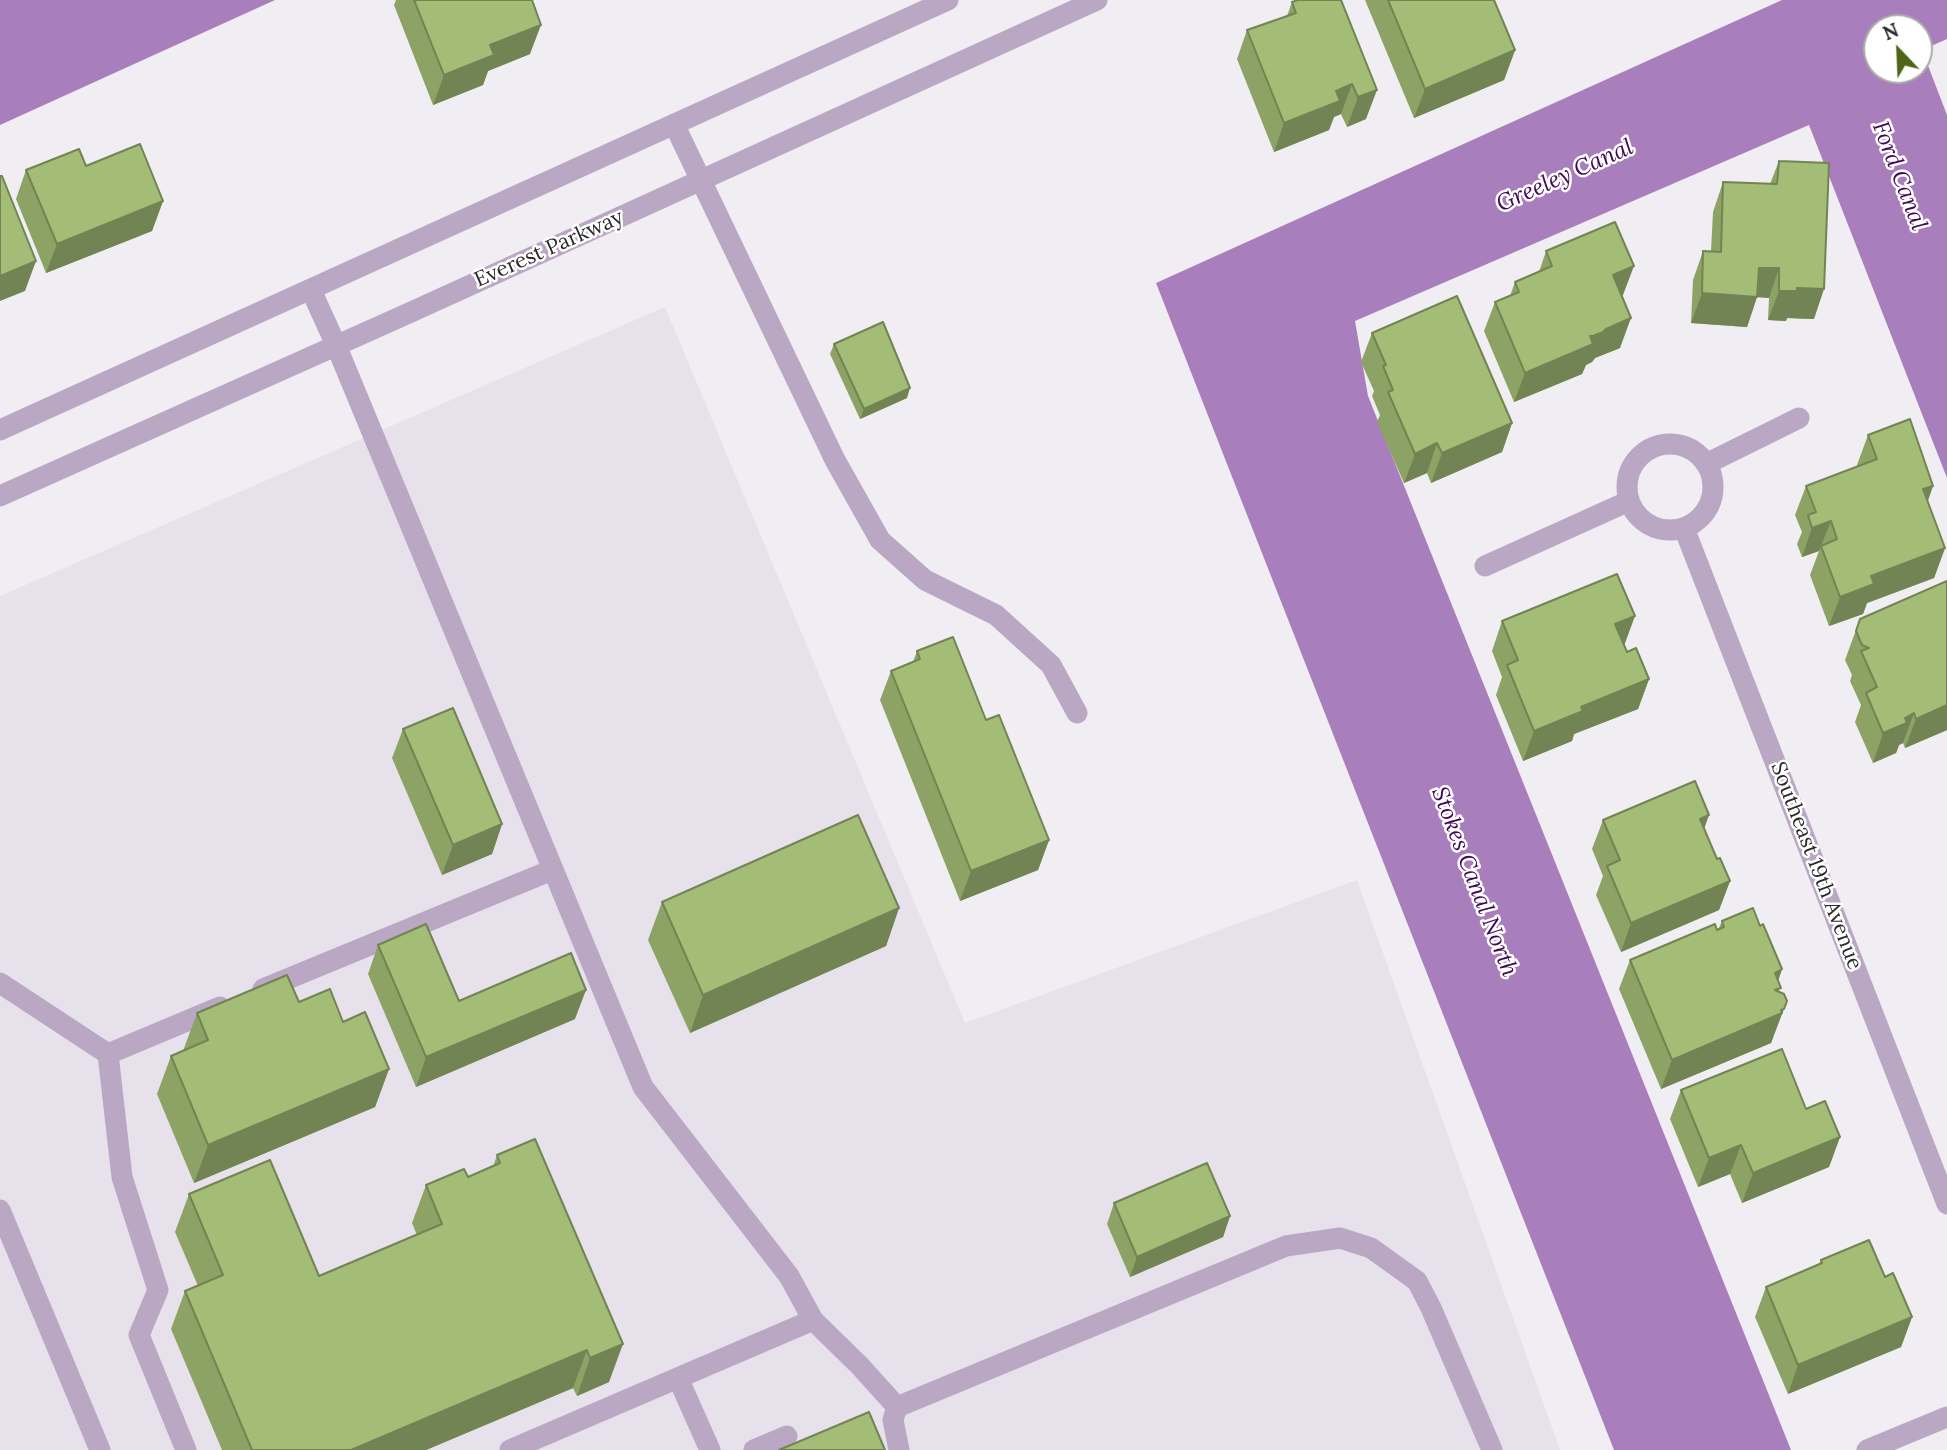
<!DOCTYPE html>
<style>
body{margin:0}
#map{position:relative;width:1947px;height:1450px;overflow:hidden;background:#f0eef2;font-family:Lora,serif}
canvas{display:block}
.north{position:absolute;left:1863px;top:14px;width:70px;height:70px;box-sizing:border-box;background:#fff;border:2px solid #aaa;border-radius:50%;rotate:337deg;font-size:19px;font-weight:700;line-height:28px;text-align:center;color:#2a2a2b}
.north::after{content:'';display:block;margin:auto;width:24px;height:32px;background:#4e6615;clip-path:polygon(50% 0,100% 100%,50% 72%,0 100%)}
</style>
<div id="map">
<canvas width="1947" height="1450"></canvas>
<div class="north">N</div>
</div>
<script>
const g = document.querySelector('canvas').getContext('2d');
g.lineJoin = 'round';
function paint(path, color) { g.fillStyle = color; g.fill(path, 'evenodd'); }
const toPath = rows => new Path2D(rows.map(r => 'M' + r).join(''));
function trace(path, color, width, dash) { g.strokeStyle = color; g.lineWidth = width; g.lineCap = dash ? 'butt' : 'round'; g.setLineDash(dash || []); g.stroke(path); }
function write(font, color, halo, rows, align = 'center') {
  g.font = font + ' Lora,serif'; g.lineWidth = 5; g.setLineDash([]); g.textBaseline = 'middle'; g.strokeStyle = halo; g.fillStyle = color; for (const [text, x, y, turn = 0] of rows) {
    g.save(); g.translate(x, y); g.rotate((+turn || 0) * Math.PI / 180); g.textAlign = isNaN(turn) ? turn : align; if (halo) g.strokeText(text, 0, 0); g.fillText(text, 0, 0); g.restore();
  }
}
const built = toPath([
 [665,307,965,1023,1357,880,1560,1450,0,1450,0,596]
]);
const water = toPath([
 [0,0,275,0,0,125],
 [1782,0,1947,0,1947,39,1922,50,1947,115,1947,478,1809,125,1355,321,1368,396,1791,1450,1614,1450,1156,283],
 [1877,28,1919,28,1919,70,1877,70]
]);
const minor = toPath([
 [674,124,835,460,880,540,925,580,996,615,1051,665,1077,713],
 [311,290,336,345,643,1087,789,1276,813,1320,510,1450],
 [0,430,948,0],
 '1627 487a43 43 0 1 1 86 0a43 43 0 1 1-86 0Z',
 [1706,464,1799,418],
 [0,496,409,313,1097,0],
 [1684,528,1947,1204],
 [1485,566,1629,501],
 [0,983,108,1054],
 [263,989,552,870],
 [0,1210,100,1450],
 [813,1320,860,1366,897,1407],
 [678,1378,710,1450],
 [186,1450,139,1335,158,1290,122,1177,108,1054,220,1007],
 [754,1450,787,1436],
 [899,1450,893,1420,897,1407,1286,1246,1340,1238,1371,1248,1417,1281,1431,1308,1492,1450],
 [1867,1450,1947,1417]
]);
const wall = toPath([
 [396,0,532,0,530,54,488,71,483,85,433,105,394,5],
 [1341,0,1366,119,1347,127,1341,114,1334,117,1329,130,1274,152,1237,59,1247,30,1287,16,1292,2],
 [1365,0,1494,0,1515,50,1504,80,1414,118],
 [1779,161,1814,319,1787,318,1786,321,1768,320,1769,298,1757,297,1747,327,1691,323,1693,280,1703,251,1711,251,1713,212,1723,182,1770,184],
 [26,170,163,201,152,231,46,273,16,199],
 [1546,251,1623,295,1622,296,1620,348,1595,358,1592,362,1586,365,1582,374,1514,402,1484,331,1495,302,1510,296,1515,282,1539,272],
 [1372,333,1512,423,1502,452,1431,483,1427,473,1404,483,1377,422,1380,415,1372,396,1374,391,1361,362],
 [834,344,907,398,860,419,830,354],
 [1868,435,1933,486,1928,501,1945,548,1934,578,1867,603,1863,614,1829,626,1810,575,1819,551,1802,557,1797,544,1802,532,1795,515,1806,486,1858,466,1857,465],
 [1860,619,1947,730,1905,748,1903,743,1899,745,1896,753,1873,763,1855,722,1861,705,1850,681,1852,675,1845,660],
 [1502,621,1624,646,1627,652,1649,679,1638,709,1574,734,1572,741,1523,761,1496,695,1502,677,1492,651],
 [917,651,986,720,1049,840,1038,870,960,901,880,700,891,671,913,662],
 [403,729,502,824,492,854,442,875,392,758],
 [1603,820,1704,829,1717,859,1730,881,1719,910,1621,952,1596,895,1603,876,1592,849],
 [662,902,899,908,886,946,690,1033,648,940],
 [1722,921,1760,926,1782,969,1778,981,1779,992,1773,1038,1771,1043,1661,1089,1619,989,1630,960,1718,930],
 [378,945,459,1001,575,1019,416,1087,368,974],
 [299,1002,343,1022,389,1069,375,1107,194,1183,157,1094,171,1056,183,1051,197,1013],
 [1681,1090,1806,1109,1840,1137,1829,1167,1742,1203,1730,1174,1698,1187,1670,1119],
 [497,1155,609,1382,577,1396,573,1388,426,1450,222,1450,171,1329,185,1291,198,1286,175,1232,189,1194,319,1276,417,1235,412,1223,426,1185,468,1177,493,1167],
 [1114,1203,1230,1216,1223,1237,1130,1277,1107,1224],
 [1821,1260,1885,1277,1912,1317,1901,1347,1788,1394,1755,1317,1766,1287,1819,1264]
]);
const shadedWall = toPath([
 [541,25,530,54,488,71,483,85,433,105,444,75,490,45],
 [1515,50,1504,80,1414,118,1425,89],
 [1352,84,1341,114,1334,117,1329,130,1274,152,1284,123,1336,91],
 [1377,90,1366,119,1347,127,1358,97],
 [163,201,152,231,46,273,57,244],
 [36,261,25,291,0,301,0,276],
 [1634,266,1623,295,1602,304,1613,275],
 [1759,268,1779,268,1769,298,1757,297,1747,327,1691,323,1702,293],
 [1797,288,1824,289,1814,319,1787,318,1786,321,1768,320,1779,291],
 [1631,318,1620,348,1595,358,1592,362,1586,365,1582,374,1514,402,1525,373,1590,336],
 [910,388,907,398,860,419,864,409],
 [1512,423,1502,452,1431,483,1442,453],
 [1437,443,1427,473,1404,483,1415,454],
 [1933,486,1922,515,1923,489],
 [1831,521,1819,551,1802,557,1812,528],
 [1945,548,1934,578,1867,603,1863,614,1829,626,1840,597,1871,576],
 [1635,616,1624,646,1615,624],
 [1649,679,1638,709,1574,734,1572,741,1523,761,1534,731,1581,707],
 [1947,705,1947,730,1905,748,1916,719],
 [1914,713,1903,743,1899,745,1896,753,1873,763,1883,733,1905,718],
 [1709,815,1699,844,1700,819],
 [502,824,492,854,442,875,453,845],
 [1049,840,1038,870,960,901,971,871],
 [1730,881,1719,910,1621,952,1631,923],
 [899,908,886,946,690,1033,703,995],
 [1782,969,1772,999,1775,973],
 [586,990,575,1019,416,1087,426,1057],
 [1784,1009,1771,1043,1661,1089,1672,1060],
 [389,1069,375,1107,194,1183,208,1145],
 [1840,1137,1829,1167,1742,1203,1753,1173],
 [1741,1145,1730,1174,1698,1187,1709,1158],
 [1230,1216,1223,1237,1130,1277,1137,1257],
 [1912,1317,1901,1347,1788,1394,1798,1365],
 [623,1344,609,1382,577,1396,590,1358],
 [587,1350,573,1388,426,1450,351,1450]
]);
const building = toPath([
 [414,0,532,0,541,25,490,45,494,55,444,75,414,0],
 [1298,0,1341,0,1377,90,1358,97,1352,84,1336,91,1340,101,1284,123,1247,30,1296,13,1292,2,1298,0],
 [1388,0,1494,0,1515,50,1425,89,1388,0],
 [140,144,163,201,57,244,26,170,79,149,86,166,140,144],
 [1779,161,1829,163,1824,289,1797,288,1797,291,1779,291,1779,268,1759,268,1757,297,1702,293,1703,251,1721,252,1723,182,1777,184,1779,161],
 [0,176,2,176,36,261,0,276,0,176],
 [1615,222,1634,266,1613,275,1631,318,1606,329,1603,332,1593,336,1590,336,1593,344,1525,373,1495,302,1519,292,1515,282,1552,266,1546,251,1615,222],
 [1457,296,1512,423,1442,453,1437,443,1415,454,1388,392,1393,390,1383,366,1386,365,1372,333,1457,296],
 [883,322,910,388,864,409,834,344,883,322],
 [1910,419,1933,486,1923,489,1945,548,1871,576,1874,584,1840,597,1821,546,1837,539,1831,521,1812,528,1808,515,1816,512,1806,486,1877,459,1868,435,1910,419],
 [1617,574,1635,616,1615,624,1627,652,1636,648,1649,679,1581,707,1583,711,1534,731,1507,665,1518,660,1502,621,1617,574],
 [1947,581,1947,705,1916,719,1914,713,1905,718,1907,723,1883,733,1866,693,1877,687,1861,651,1869,648,1862,645,1856,631,1860,619,1947,581],
 [953,637,986,720,999,715,1049,840,971,871,891,671,920,659,917,651,953,637],
 [453,708,502,824,453,845,403,729,453,708],
 [1695,781,1709,815,1700,819,1717,859,1720,858,1730,881,1631,923,1607,866,1620,860,1603,820,1695,781],
 [858,815,899,908,703,995,662,902,858,815],
 [1753,908,1760,926,1763,924,1782,969,1775,973,1781,988,1775,990,1784,994,1787,1001,1784,1009,1781,1010,1782,1013,1672,1060,1630,960,1715,924,1717,930,1724,927,1722,921,1753,908],
 [426,924,459,1001,571,953,586,990,426,1057,378,945,426,924],
 [287,975,299,1002,330,989,343,1022,365,1012,389,1069,208,1145,171,1056,208,1040,197,1013,287,975],
 [1782,1049,1806,1109,1825,1101,1840,1137,1753,1173,1741,1145,1709,1158,1681,1090,1782,1049],
 [535,1139,623,1344,590,1358,587,1350,351,1450,252,1450,185,1291,223,1275,189,1194,270,1160,319,1276,442,1224,426,1185,464,1169,468,1177,500,1163,497,1155,535,1139],
 [1207,1163,1230,1216,1137,1257,1114,1203,1207,1163],
 [1869,1240,1885,1277,1893,1273,1912,1317,1798,1365,1766,1287,1822,1263,1821,1260,1869,1240],
 [869,1412,885,1450,779,1450,869,1412]
]);
const streetNames = [
 ["Everest Parkway",549,249,-24],
 ["Southeast 19th Avenue",1816,866,69]
];
const waterNames = [
 ["Greeley Canal",1565,176,-24],
 ["Ford Canal",1899,176,69],
 ["Stokes Canal North",1474,882,69]
];
paint(built, '#e7e1eb');
paint(water, '#a87fbc');
trace(minor, '#baa7c4', 21);
paint(wall, '#8ca365');
paint(shadedWall, '#728453');
paint(building, '#a3bd76');
trace(building, '#728453', 2);
write('21px', '#2a2a2b', '#fff', streetNames);
write('italic 23px', '#400856', '#fff', waterNames);
</script>
